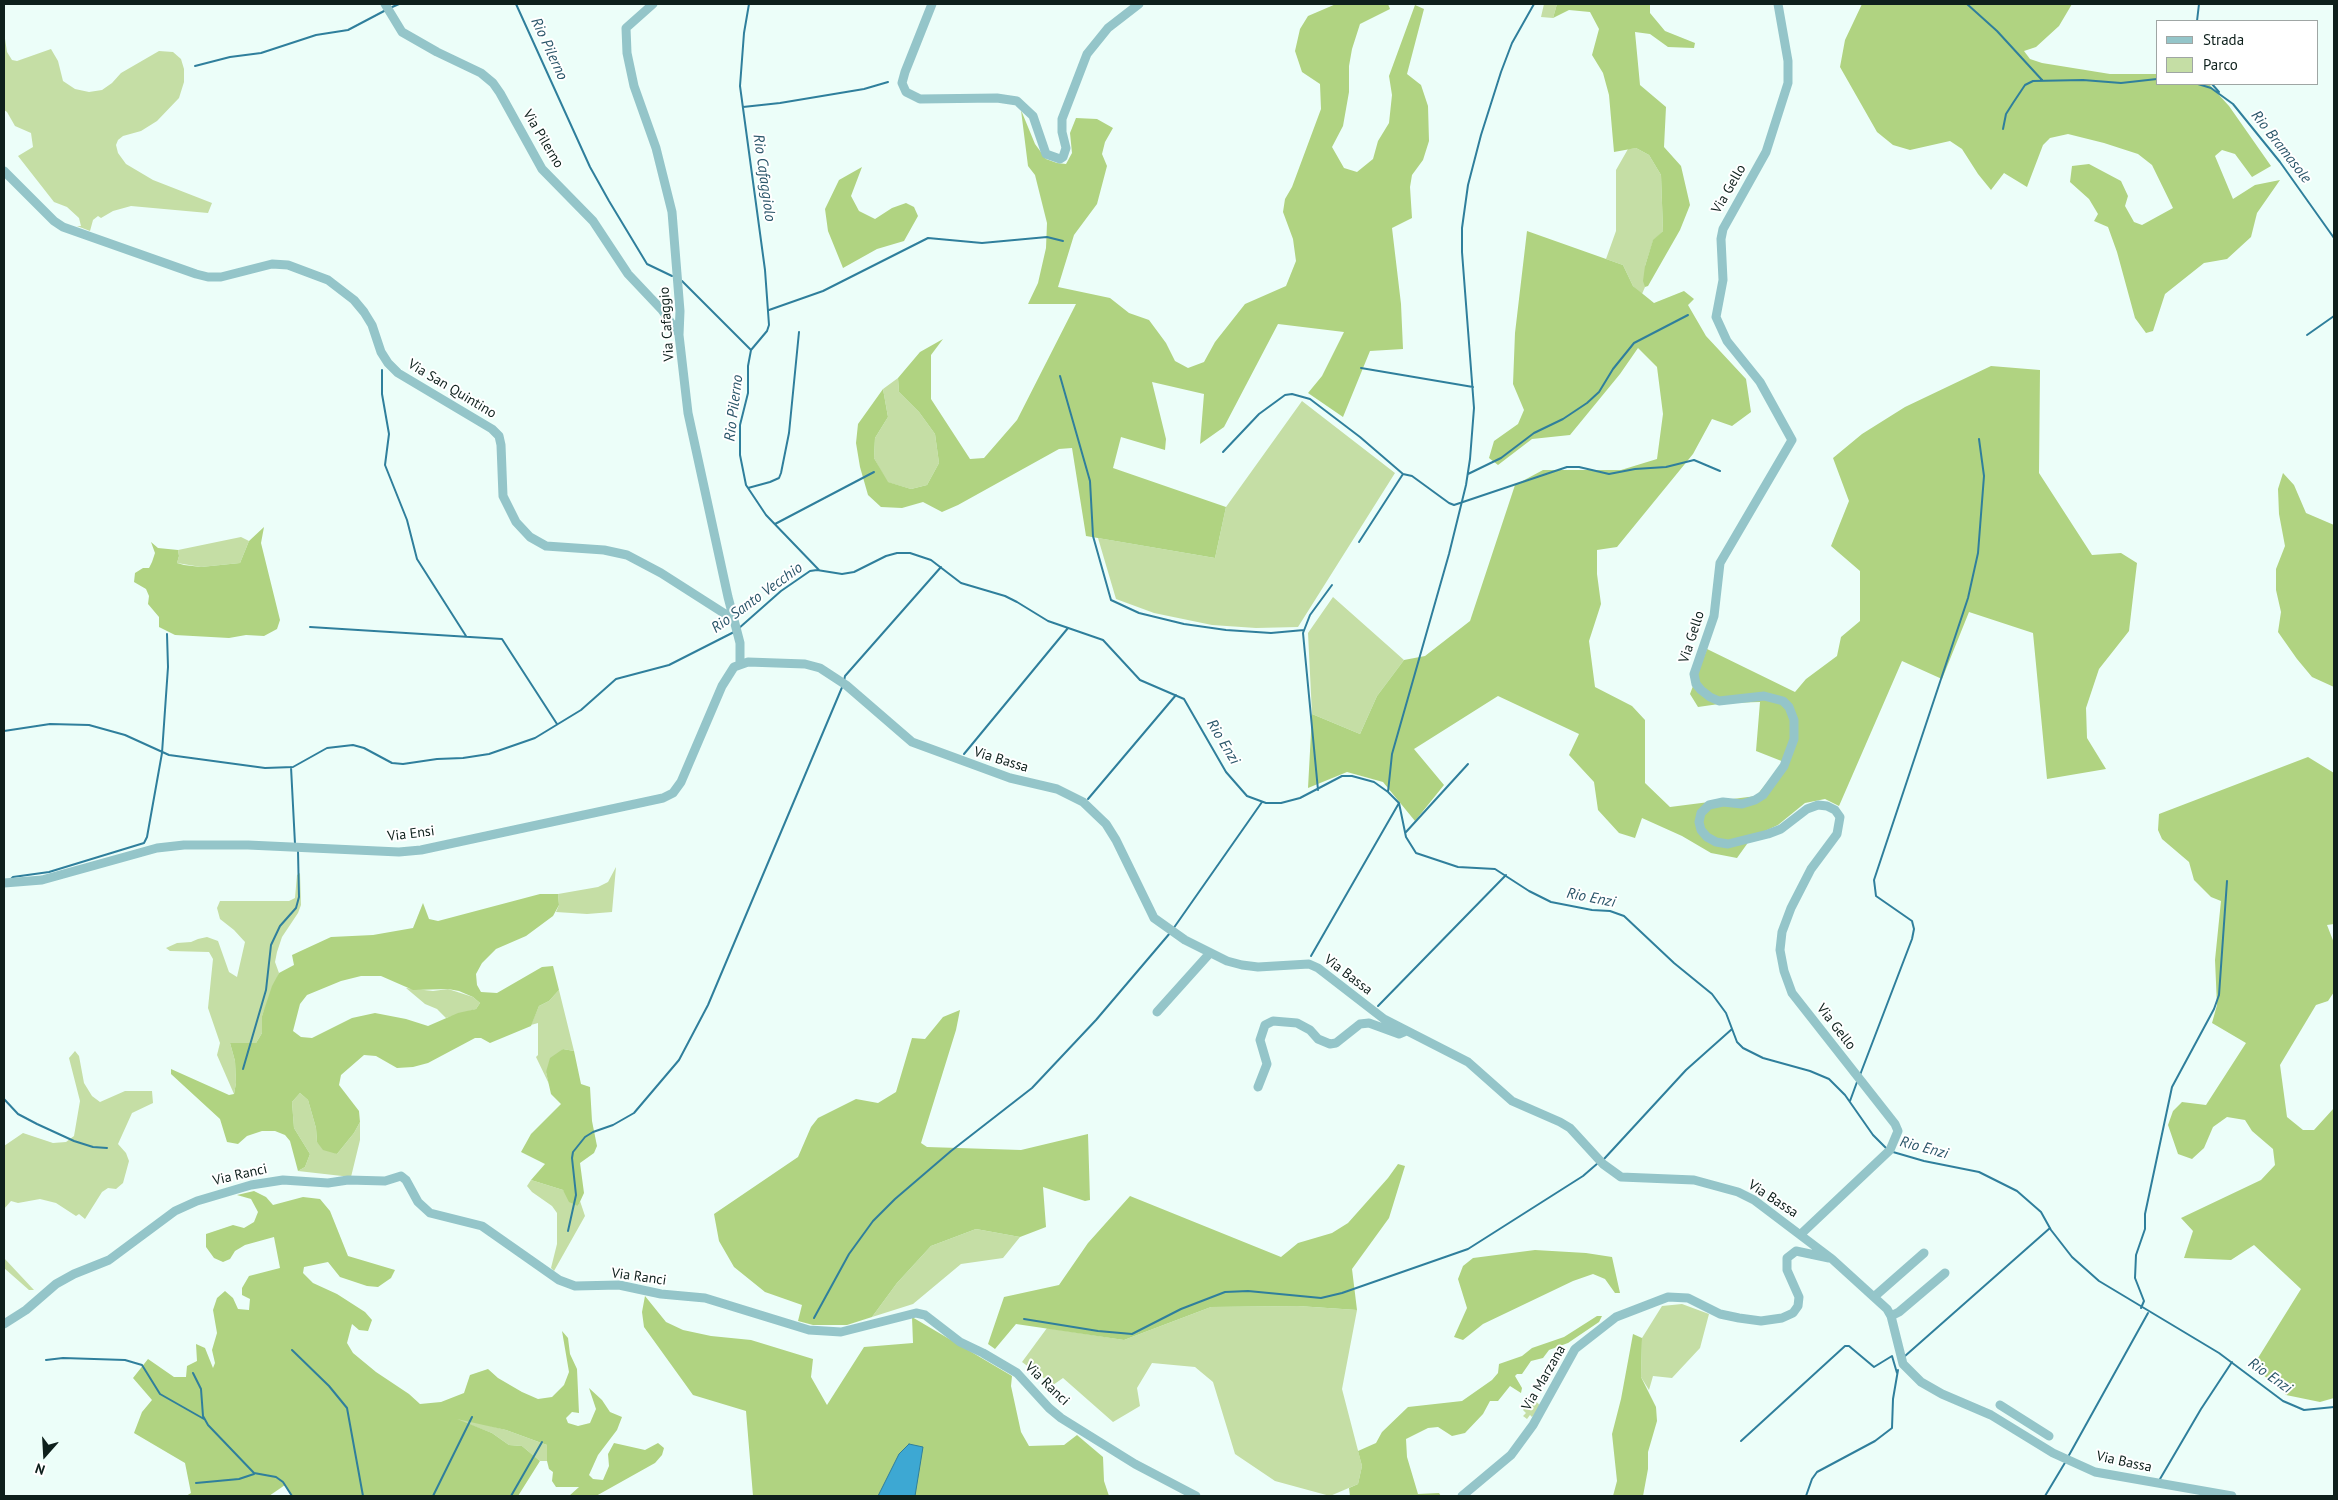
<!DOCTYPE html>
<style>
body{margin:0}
#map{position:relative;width:2338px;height:1500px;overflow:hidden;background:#ecfef9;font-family:"PT Sans",sans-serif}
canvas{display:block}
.frame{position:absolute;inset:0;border:5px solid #0e201c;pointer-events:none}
.legend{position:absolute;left:2156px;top:20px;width:162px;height:65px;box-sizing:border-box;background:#fff;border:1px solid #9fa6a4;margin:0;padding:6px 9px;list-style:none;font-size:15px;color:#0e201c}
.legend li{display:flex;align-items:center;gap:10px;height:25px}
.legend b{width:25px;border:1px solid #9fa6a4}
.north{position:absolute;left:20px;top:1430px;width:50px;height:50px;-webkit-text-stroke:4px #fff;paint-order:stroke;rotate:199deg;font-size:14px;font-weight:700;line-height:20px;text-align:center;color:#0e201c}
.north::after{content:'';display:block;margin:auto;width:18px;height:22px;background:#0e201c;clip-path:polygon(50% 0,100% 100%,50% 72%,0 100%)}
</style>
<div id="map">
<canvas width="2338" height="1500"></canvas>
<div class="frame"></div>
<ul class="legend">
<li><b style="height:6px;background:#94c5c9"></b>Strada</li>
<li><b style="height:14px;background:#c5dea5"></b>Parco</li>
</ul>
<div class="north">N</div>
</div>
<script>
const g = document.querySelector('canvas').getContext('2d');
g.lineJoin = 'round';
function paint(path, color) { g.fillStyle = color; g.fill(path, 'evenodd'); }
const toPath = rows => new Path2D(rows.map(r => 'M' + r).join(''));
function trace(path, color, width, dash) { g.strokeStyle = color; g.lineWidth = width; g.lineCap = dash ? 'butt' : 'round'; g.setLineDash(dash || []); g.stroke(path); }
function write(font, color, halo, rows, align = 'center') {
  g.font = font + ' "PT Sans",sans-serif'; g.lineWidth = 4; g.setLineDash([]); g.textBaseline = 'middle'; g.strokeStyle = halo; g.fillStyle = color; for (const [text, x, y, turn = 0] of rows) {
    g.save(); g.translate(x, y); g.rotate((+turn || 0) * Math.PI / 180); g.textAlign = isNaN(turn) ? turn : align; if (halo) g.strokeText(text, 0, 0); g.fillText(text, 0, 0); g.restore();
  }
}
const green = toPath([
 [1544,4,1557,4,1553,18,1541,17],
 [4,32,7,52,12,60,17,61,51,49,58,61,63,81,75,89,89,92,102,90,112,83,121,73,159,51,173,52,181,59,184,69,184,82,179,98,157,121,141,131,123,136,118,140,116,145,118,153,126,164,153,180,212,203,208,213,131,206,113,211,101,218,98,216,93,220,90,231,77,226,81,226,79,218,67,207,54,202,18,156,33,147,31,133,15,126,7,112,4,110],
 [1636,148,1649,155,1661,175,1663,231,1653,241,1645,266,1645,287,1642,294,1633,286,1623,265,1606,259,1616,231,1616,170,1628,149],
 [898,378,899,392,919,412,935,434,939,463,927,485,911,489,887,482,874,458,875,438,888,417,883,389],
 [1302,401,1395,473,1298,627,1256,628,1212,625,1154,613,1116,599,1098,538,1215,558,1226,507],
 [241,537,249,541,240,563,201,567,177,563,179,556,178,550],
 [1333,597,1404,660,1377,696,1360,734,1312,714,1308,633],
 [616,867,612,912,587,914,556,912,559,905,558,894,598,887,608,882],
 [300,873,301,905,298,913,282,937,277,952,275,962,279,973,262,1016,262,1033,256,1043,230,1043,235,1061,236,1083,234,1094,217,1055,220,1043,208,1008,213,959,209,952,170,951,166,948,177,943,191,942,198,939,207,937,218,941,229,972,237,977,245,942,234,930,220,919,217,908,220,901,289,901,295,898,297,875],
 [406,988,433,991,448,989,473,997,480,1003,476,1009,446,1018,437,1009,425,1004],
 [559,990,574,1051,563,1049,546,1072,549,1084,536,1057,538,1055,538,1023,531,1025,539,1006,549,1001],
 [75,1051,79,1056,84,1083,92,1096,100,1102,125,1091,152,1091,153,1103,132,1113,118,1144,126,1153,129,1161,123,1183,116,1189,108,1188,102,1192,85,1219,79,1214,76,1216,56,1203,40,1199,18,1203,11,1201,4,1209,4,1146,23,1133,53,1143,66,1142,74,1136,80,1101,69,1058],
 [300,1093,308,1100,316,1128,317,1142,337,1154,354,1133,360,1122,360,1140,351,1177,298,1171,305,1167,310,1154,294,1128,292,1102],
 [531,1180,563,1190,578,1206,580,1201,585,1216,554,1271,551,1268,557,1244,557,1213,552,1206,532,1192,527,1186],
 [976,1229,1020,1237,1003,1258,961,1264,913,1304,872,1317,897,1283,931,1246],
 [4,1258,34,1290,29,1290,4,1268],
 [1682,1304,1709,1314,1700,1348,1672,1378,1653,1376,1649,1390,1641,1377,1642,1338,1662,1306],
 [1298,1306,1357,1310,1342,1389,1362,1466,1358,1484,1330,1496,1275,1481,1235,1454,1213,1382,1195,1367,1152,1363,1137,1388,1140,1406,1113,1422,1063,1378,1053,1385,1022,1362,1047,1328,1124,1340,1211,1307],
 [1533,1399,1541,1406,1532,1417,1530,1415,1527,1419,1523,1416,1526,1413,1523,1410],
 [455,1419,464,1419,506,1430,547,1445,547,1461,540,1461,522,1446,509,1445,492,1433]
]);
const forest = toPath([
 [1336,4,1388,4,1390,9,1360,24,1352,49,1349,66,1349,92,1343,126,1332,147,1344,168,1357,172,1373,159,1378,141,1389,123,1392,95,1389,76,1415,5,1424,9,1407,74,1421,85,1428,106,1429,141,1423,160,1412,175,1410,187,1412,218,1392,228,1401,304,1403,349,1370,351,1343,417,1308,393,1322,376,1344,332,1278,324,1224,427,1200,444,1204,394,1152,382,1166,439,1165,450,1121,437,1113,468,1226,507,1215,558,1086,536,1072,448,1059,449,958,505,942,512,923,502,902,508,881,507,868,495,860,467,856,443,858,424,883,389,888,417,875,438,874,458,888,482,911,489,927,485,939,463,935,434,919,412,899,392,898,378,920,352,943,339,931,355,931,399,970,459,984,458,1017,420,1076,304,1028,304,1038,283,1046,248,1047,223,1035,175,1028,166,1021,110,1035,144,1046,159,1057,163,1066,164,1072,153,1070,133,1076,118,1097,119,1113,128,1105,142,1102,154,1107,166,1097,204,1074,235,1058,287,1110,298,1129,313,1149,320,1166,343,1175,361,1188,368,1204,362,1215,342,1245,304,1286,286,1296,261,1293,239,1283,212,1285,199,1292,187,1321,109,1320,84,1302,72,1295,51,1300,29,1308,16],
 [1557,4,1650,4,1650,13,1665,31,1695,43,1694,48,1668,47,1650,34,1635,32,1640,85,1666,107,1664,147,1681,166,1690,205,1680,230,1648,286,1645,287,1643,281,1645,266,1653,240,1663,231,1661,175,1649,155,1636,148,1614,152,1609,95,1603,73,1592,55,1599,29,1590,12,1569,10,1553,18],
 [1862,4,2072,4,2059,26,2036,47,2024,51,2030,59,2042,63,2110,74,2157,74,2157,84,2209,84,2229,106,2271,166,2252,177,2235,154,2222,150,2215,156,2233,199,2255,185,2280,180,2257,213,2251,237,2227,259,2204,263,2165,294,2153,331,2146,333,2135,318,2117,252,2108,227,2094,221,2098,214,2089,199,2070,182,2072,166,2089,164,2121,181,2128,196,2125,206,2134,222,2142,225,2173,208,2152,165,2138,154,2104,143,2068,134,2050,138,2043,145,2027,187,2004,173,1991,190,1978,174,1962,149,1950,141,1910,150,1893,145,1877,132,1840,67,1845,40],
 [862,167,851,196,859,211,875,219,892,208,906,203,914,207,918,216,904,241,877,249,843,268,828,231,825,209,839,180],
 [1527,231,1623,265,1633,286,1654,303,1684,291,1694,299,1688,305,1706,336,1746,379,1751,412,1732,426,1712,419,1693,454,1617,547,1597,550,1597,574,1601,604,1589,641,1595,687,1632,706,1645,720,1645,783,1670,807,1756,796,1784,762,1756,751,1760,702,1726,703,1698,707,1690,694,1707,649,1795,692,1806,679,1837,656,1841,637,1860,621,1860,571,1831,546,1849,501,1833,458,1862,434,1905,407,1991,366,2040,370,2039,473,2092,555,2121,553,2137,563,2129,631,2099,669,2086,708,2087,738,2106,769,2047,779,2033,633,1969,612,1942,679,1902,661,1839,806,1825,799,1805,803,1778,825,1752,837,1737,858,1711,853,1682,836,1642,818,1635,838,1619,833,1598,810,1594,782,1569,755,1579,734,1498,696,1414,749,1444,785,1415,821,1383,782,1347,772,1308,788,1312,714,1360,734,1377,696,1404,660,1425,656,1470,621,1515,485,1543,470,1621,470,1657,459,1663,414,1657,367,1638,348,1620,374,1570,435,1532,439,1498,465,1489,458,1494,441,1518,424,1524,410,1513,384,1515,333],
 [2283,473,2294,485,2306,513,2334,525,2334,687,2312,677,2297,659,2278,632,2281,612,2276,590,2276,569,2285,546,2279,514,2278,489],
 [264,527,261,543,280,620,277,629,264,636,246,635,229,638,175,635,159,627,159,617,148,604,149,596,146,589,134,582,135,573,143,568,149,568,152,562,155,553,151,542,158,548,178,550,179,556,177,563,184,565,201,567,240,563,249,541],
 [2308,757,2334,773,2334,924,2327,925,2334,943,2334,992,2328,1001,2316,1005,2280,1065,2287,1117,2303,1130,2314,1130,2334,1108,2334,1398,2320,1402,2286,1395,2253,1366,2301,1289,2254,1245,2231,1260,2184,1258,2193,1231,2181,1218,2261,1180,2275,1165,2273,1149,2252,1131,2245,1120,2227,1117,2213,1127,2204,1148,2192,1159,2178,1154,2168,1125,2173,1111,2182,1102,2206,1105,2246,1043,2212,1023,2217,1005,2215,960,2221,901,2211,897,2194,880,2189,862,2162,839,2158,830,2159,814],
 [540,894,558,894,559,905,553,916,526,936,496,949,482,963,476,974,477,985,481,992,497,993,542,967,553,966,559,990,549,1001,539,1006,531,1026,490,1043,481,1038,475,1038,428,1063,413,1067,397,1068,376,1056,364,1055,341,1075,339,1085,359,1111,360,1122,354,1133,337,1154,323,1150,317,1142,316,1128,308,1100,300,1093,292,1102,294,1128,310,1154,305,1167,298,1171,290,1141,285,1135,275,1131,262,1131,247,1136,238,1144,227,1142,220,1119,171,1074,171,1069,229,1095,234,1094,236,1083,235,1061,230,1043,256,1043,262,1033,262,1016,272,986,279,973,294,965,292,955,331,937,373,935,413,928,423,903,429,919,438,921],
 [361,976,381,976,413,990,448,989,459,991,473,997,480,1003,476,1009,458,1013,428,1026,406,1019,375,1013,352,1018,312,1038,301,1037,293,1031,300,1004,307,995,341,981],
 [960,1010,956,1030,921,1143,927,1147,1021,1150,1088,1134,1090,1200,1085,1201,1043,1187,1046,1227,1020,1237,976,1229,931,1246,897,1283,872,1317,847,1325,813,1325,798,1321,802,1305,765,1292,734,1267,719,1241,714,1214,798,1157,811,1127,818,1118,856,1099,878,1103,896,1092,912,1038,925,1039,943,1017],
 [563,1049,574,1051,581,1084,590,1087,592,1121,597,1146,594,1153,580,1163,584,1193,578,1206,569,1202,563,1190,531,1180,545,1164,521,1152,531,1134,561,1104,551,1094,546,1072,550,1058],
 [1398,1164,1405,1166,1389,1218,1352,1269,1357,1310,1298,1306,1211,1307,1124,1340,1016,1324,995,1349,988,1344,1004,1297,1059,1285,1088,1243,1130,1196,1281,1257,1298,1243,1332,1233,1348,1223,1388,1178],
 [254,1191,266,1197,273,1205,303,1197,320,1199,330,1211,348,1256,395,1270,391,1278,378,1287,367,1286,340,1277,328,1262,304,1267,303,1273,313,1283,337,1294,365,1312,372,1320,368,1331,359,1330,352,1324,347,1343,353,1353,376,1372,409,1394,420,1404,441,1402,464,1393,470,1375,488,1369,498,1378,522,1392,538,1399,552,1397,564,1385,569,1372,562,1331,568,1338,570,1354,577,1369,579,1413,572,1412,566,1418,568,1423,578,1426,590,1423,596,1409,589,1388,602,1400,610,1412,622,1417,617,1430,598,1455,589,1475,593,1479,603,1480,609,1466,608,1454,614,1443,645,1450,658,1443,664,1448,662,1455,655,1463,596,1496,569,1496,579,1487,556,1487,552,1481,553,1472,549,1469,547,1461,547,1445,506,1430,457,1419,492,1433,509,1445,522,1446,540,1461,518,1496,292,1496,285,1485,269,1496,186,1496,191,1493,185,1463,134,1433,142,1412,152,1400,133,1378,148,1359,174,1377,186,1377,187,1366,197,1361,196,1344,205,1348,213,1368,215,1363,212,1350,217,1333,213,1310,217,1298,225,1291,233,1298,238,1309,249,1310,250,1299,242,1295,242,1288,249,1276,280,1268,274,1237,245,1245,235,1251,230,1259,223,1262,214,1258,206,1247,206,1234,233,1225,244,1228,254,1222,258,1212,251,1199,237,1195],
 [1535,1250,1586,1253,1612,1257,1620,1293,1615,1293,1605,1279,1593,1274,1573,1281,1483,1324,1463,1340,1454,1337,1467,1308,1458,1279,1463,1266,1473,1258],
 [645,1296,666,1322,683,1330,711,1336,751,1340,813,1359,811,1377,827,1405,864,1347,913,1343,912,1317,1012,1376,1011,1386,1021,1432,1029,1446,1064,1445,1077,1435,1103,1457,1104,1481,1109,1496,753,1496,746,1411,693,1395,644,1327,642,1312],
 [1597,1316,1602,1316,1599,1322,1568,1343,1549,1350,1543,1358,1531,1361,1522,1374,1517,1374,1515,1376,1522,1388,1521,1393,1510,1386,1498,1401,1490,1401,1483,1414,1465,1433,1452,1436,1438,1427,1428,1428,1406,1439,1407,1457,1418,1494,1439,1493,1441,1496,1350,1496,1349,1488,1358,1484,1362,1466,1358,1451,1376,1443,1382,1432,1408,1407,1462,1401,1492,1380,1498,1373,1499,1364,1522,1356,1532,1348,1564,1337],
 [1633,1334,1642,1338,1641,1377,1656,1407,1657,1421,1648,1452,1648,1469,1643,1496,1613,1496,1617,1481,1612,1434,1621,1399]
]);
const water = toPath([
 [909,1444,923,1447,915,1496,878,1496,899,1454,909,1444]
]);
const stream = toPath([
 [516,4,590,167,609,201,647,264,672,276],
 [749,4,744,33,740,86,765,270,769,325,767,331,751,350],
 [1967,4,1997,31,2042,80],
 [390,8,399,4],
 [2197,21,2199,4],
 [195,66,230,57,261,53,316,35,348,30,386,10],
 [2198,84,2211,88,2233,104,2280,162,2334,238],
 [2212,84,2219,92],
 [743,107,780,103,864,89,888,82],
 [2003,129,2006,114,2013,103,2025,85,2033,81,2083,80,2121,83,2157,79],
 [682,281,751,350],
 [769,310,823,291,928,238,982,243,1047,237,1063,241],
 [2307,335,2334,316],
 [751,350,748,366,748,393,740,425,740,455,746,485,766,515,819,570],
 [1361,368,1473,387],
 [382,370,382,394,389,434,385,465,407,520,417,559,466,636],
 [1060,376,1090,481,1093,536,1111,600,1139,613,1184,624,1226,630,1271,633,1304,630],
 [1223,452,1259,414,1285,395,1292,394,1310,399,1360,437,1403,474,1412,476,1449,503,1454,505,1567,467,1579,467,1609,474,1635,469,1666,467,1694,460,1720,471],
 [1468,474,1501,458,1534,433,1563,419,1587,403,1599,392,1613,369,1634,343,1688,315],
 [748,488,770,482,779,478,781,473,789,433,799,332],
 [775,524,874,472],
 [1359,542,1403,474],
 [310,627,502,639,557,724],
 [738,629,781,591,810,571,817,570,842,574,854,572,886,556,897,553,910,553,931,560,961,583,1005,596,1017,602,1048,621,1103,640,1140,680,1184,699,1226,772,1247,796,1266,803,1281,803,1300,798,1342,776,1352,776,1374,782,1388,792,1399,803,1406,837,1416,853,1458,867,1495,869,1529,891,1551,902,1592,910,1610,911,1624,916,1674,963,1712,994,1726,1013,1737,1042,1743,1048,1763,1058,1810,1071,1829,1079,1845,1095,1873,1135,1887,1149],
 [844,681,845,676,941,567],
 [4,731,50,724,89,725,125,735,169,755,265,768,293,767,327,748,353,745,364,748,392,763,403,764,437,759,463,758,489,754,535,738,581,710,616,679,669,665,734,632],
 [964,754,1068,628],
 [291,767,295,844],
 [1318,790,1303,633,1310,615,1332,585],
 [1388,792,1392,754,1449,554,1466,485,1470,459,1474,408,1462,252,1462,228,1468,185,1481,135,1501,72,1512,43,1534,4],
 [1088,799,1176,695],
 [1406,832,1468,764],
 [11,879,13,877,49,872,144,843,147,837,162,753,168,667,167,634],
 [1173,929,1262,802],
 [1311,956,1399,803],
 [1378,1006,1506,875],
 [243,1069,266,990,271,945,280,926,296,908,299,897,298,851],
 [1860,1075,1912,939,1914,929,1912,921,1876,896,1874,880,1968,598,1978,553,1984,476,1979,439],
 [4,1099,18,1114,37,1124,74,1141,93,1147,107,1148],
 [1850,1101,1857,1082],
 [1893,1152,1924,1161,1979,1172,2017,1191,2041,1212,2051,1230,2072,1257,2099,1281,2219,1353,2283,1401,2304,1410,2334,1407],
 [1604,1159,1686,1070,1732,1029],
 [568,1231,576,1195,572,1158,573,1152,585,1137,593,1132,613,1125,634,1113,679,1060,708,1005,843,685],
 [2141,1308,2144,1301,2135,1278,2136,1255,2145,1229,2145,1214,2172,1087,2214,1009,2219,995,2227,881],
 [814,1318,849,1254,873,1221,895,1199,951,1151,1032,1088,1096,1020,1170,933],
 [1024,1319,1098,1331,1132,1334,1181,1309,1225,1292,1248,1291,1321,1298,1342,1293,1468,1249,1583,1176,1598,1163],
 [292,1350,329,1386,347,1408,363,1496],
 [1905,1356,2050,1228],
 [46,1360,63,1358,125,1360,142,1365,160,1394,204,1419],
 [193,1373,201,1389,203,1416,208,1425,254,1473,276,1477,283,1482,292,1496],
 [1741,1441,1845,1346,1849,1346,1874,1367,1892,1356,1897,1373],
 [2068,1457,2148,1313],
 [2160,1479,2201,1409,2232,1362],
 [196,1483,239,1479,254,1474],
 [433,1496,472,1417],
 [511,1496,542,1442],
 [1806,1496,1812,1479,1817,1472,1875,1441,1892,1428,1893,1399,1898,1370],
 [2045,1496,2066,1461]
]);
const minor = toPath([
 [385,4,402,32,437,52,481,73,493,83,500,93,542,169,593,221,628,274,662,310,679,334],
 [653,4,626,28,627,53,634,86,656,148,672,212,680,311,679,335,688,413,728,597,740,643,740,663],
 [932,4,905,72,902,83,906,92,920,99,997,98,1017,101,1033,116,1046,154,1060,159,1063,157,1066,148,1062,132,1062,119,1087,54,1108,28,1139,4],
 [1778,4,1788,61,1788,83,1766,152,1723,229,1721,239,1723,280,1716,317,1727,341,1760,382,1792,440,1720,563,1714,616,1694,674,1696,684,1701,690,1710,697,1719,701,1764,696,1783,701,1789,707,1794,720,1794,739,1784,766,1763,795,1755,800,1742,804,1723,802,1709,805,1701,813,1699,822,1701,830,1707,837,1716,842,1728,844,1768,834,1781,829,1807,809,1818,805,1827,806,1835,810,1840,817,1837,834,1811,869,1791,908,1782,932,1780,950,1784,971,1792,993,1895,1124,1898,1131,1890,1150,1801,1234],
 [4,171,54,221,63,227,196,274,208,277,221,277,272,264,288,265,328,280,354,300,364,312,372,325,381,352,388,363,398,373,492,429,499,436,501,445,503,496,516,522,530,537,546,546,604,550,627,555,661,573,733,619],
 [4,883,42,880,157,848,184,845,248,845,399,852,421,850,663,798,673,793,681,782,722,686,734,667,748,662,805,664,820,668,846,685,912,742,1010,778,1057,789,1083,802,1106,824,1116,840,1154,918,1185,940,1227,961,1242,965,1258,967,1309,964,1318,968,1384,1019,1468,1062,1512,1101,1560,1122,1570,1128,1603,1164,1621,1177,1694,1180,1738,1192,1754,1200,1832,1259,1887,1309,1891,1316,1903,1364,1921,1382,1942,1394,1991,1415,2053,1453,2095,1472,2232,1496],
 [1157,1012,1210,953],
 [1258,1087,1267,1064,1260,1040,1265,1025,1273,1021,1297,1023,1310,1030,1318,1039,1330,1044,1336,1043,1360,1024,1369,1023,1399,1034,1406,1031],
 [1875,1296,1924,1253],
 [1891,1316,1899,1312,1945,1273],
 [4,1324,26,1310,56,1284,74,1274,109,1260,175,1211,197,1201,251,1185,283,1180,328,1183,348,1180,385,1181,401,1176,406,1180,418,1202,430,1213,482,1226,559,1280,575,1286,619,1285,661,1294,705,1298,809,1330,841,1332,916,1313,925,1315,960,1342,983,1353,1017,1373,1049,1408,1061,1418,1135,1464,1196,1496],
 [2000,1405,2049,1436],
 [1462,1496,1511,1455,1533,1425,1575,1349,1616,1317,1668,1297,1688,1298,1720,1314,1739,1318,1761,1321,1782,1318,1793,1313,1798,1306,1799,1297,1787,1270,1787,1258,1796,1251,1829,1258]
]);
const streetNames = [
 ["Via Pilerno",543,139,59],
 ["Via Gello",1729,189,-60],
 ["Via Cafaggio",667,324,-94],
 ["Via San Quintino",452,389,31],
 ["Via Gello",1692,637,-72],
 ["Via Bassa",1001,760,17],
 ["Via Ensi",411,834,-7],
 ["Via Bassa",1348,975,37],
 ["Via Gello",1836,1027,52],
 ["Via Ranci",240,1175,-13],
 ["Via Bassa",1773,1199,33],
 ["Via Ranci",639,1277,8],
 ["Via Marzana",1544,1378,-60],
 ["Via Ranci",1047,1384,44],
 ["Via Bassa",2124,1462,12]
];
const waterNames = [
 ["Rio Pilerno",549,49,65],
 ["Rio Bramasole",2281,147,52],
 ["Rio Cafaggiolo",764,178,82],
 ["Rio Pilerno",734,408,-83],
 ["Rio Santo Vecchio",757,598,-36],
 ["Rio Enzi",1223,742,59],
 ["Rio Enzi",1591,898,11],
 ["Rio Enzi",1924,1148,15],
 ["Rio Enzi",2270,1376,35]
];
paint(green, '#c5dea5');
paint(forest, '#b0d381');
paint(water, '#3da8d3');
trace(water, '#2f7f9c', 1);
trace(stream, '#2f7f9c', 2);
trace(minor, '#94c5c9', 9);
write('14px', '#0e201c', '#fff', streetNames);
write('italic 15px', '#2b566a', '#fff', waterNames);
</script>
